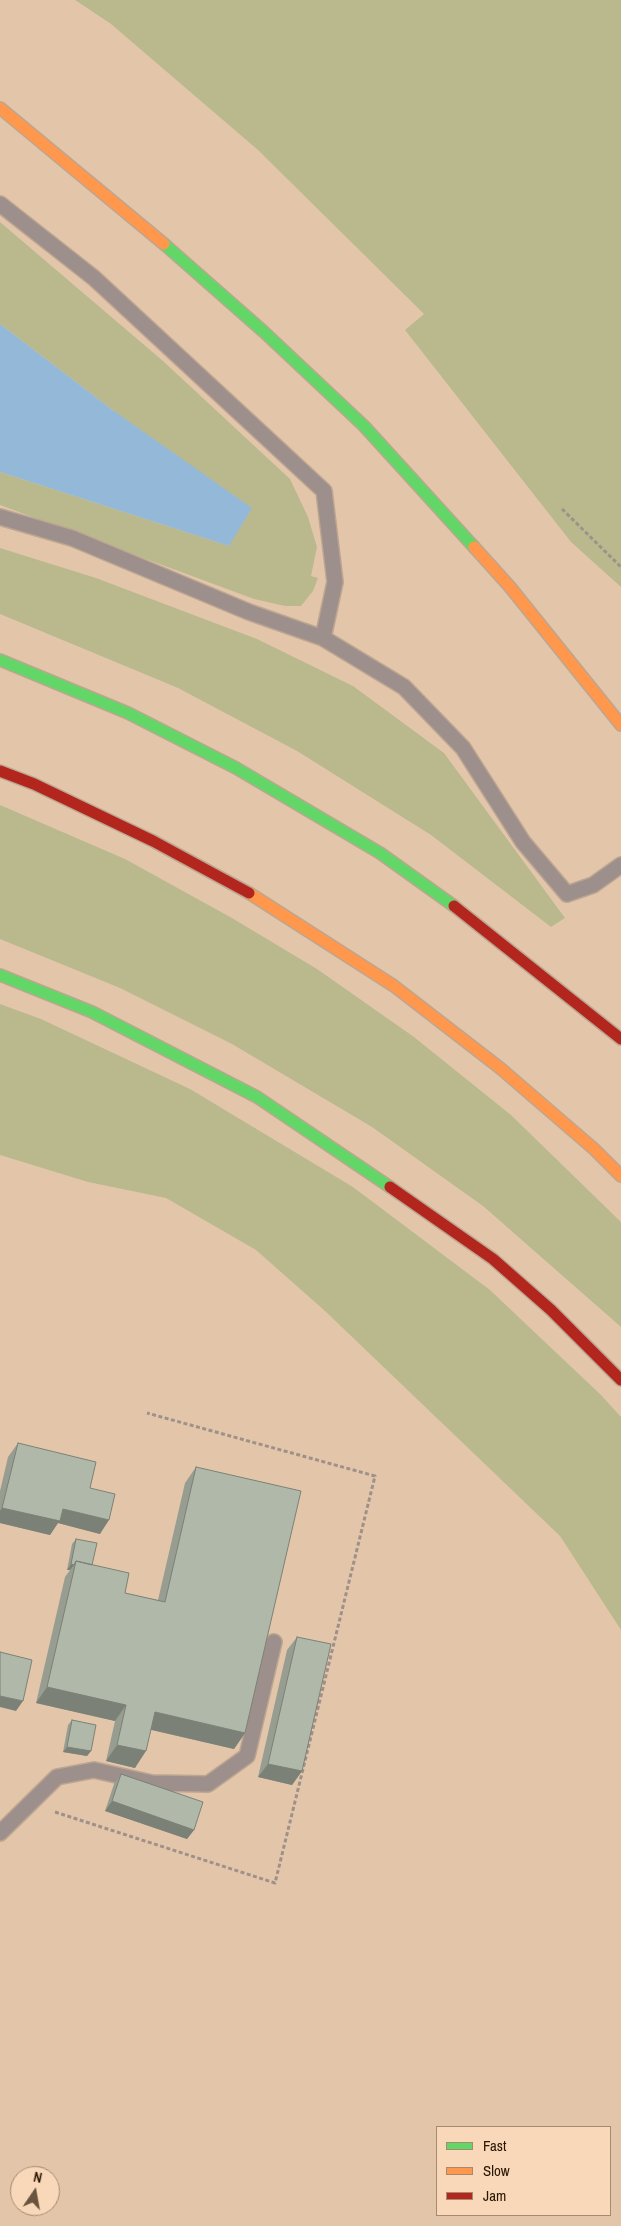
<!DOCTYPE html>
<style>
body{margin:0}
#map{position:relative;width:621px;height:2226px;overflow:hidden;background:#e3c6aa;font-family:"Archivo Narrow",sans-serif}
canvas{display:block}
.legend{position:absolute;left:436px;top:2126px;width:175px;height:90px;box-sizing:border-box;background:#f8d8b9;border:1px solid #a58a70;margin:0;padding:6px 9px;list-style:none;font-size:15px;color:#291602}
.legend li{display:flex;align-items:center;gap:10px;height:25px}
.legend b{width:25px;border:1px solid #a58a70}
.north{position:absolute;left:10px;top:2166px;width:50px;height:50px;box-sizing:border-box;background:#f8d8b9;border:1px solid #a58a70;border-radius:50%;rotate:12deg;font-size:14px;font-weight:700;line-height:20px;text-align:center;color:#291602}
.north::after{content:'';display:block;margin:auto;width:18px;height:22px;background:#6a543d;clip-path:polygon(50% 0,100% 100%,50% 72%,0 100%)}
</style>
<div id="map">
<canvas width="621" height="2226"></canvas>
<ul class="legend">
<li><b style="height:6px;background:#63d668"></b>Fast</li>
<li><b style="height:6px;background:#ff974d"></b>Slow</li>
<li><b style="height:6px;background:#b3261e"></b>Jam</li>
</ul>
<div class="north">N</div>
</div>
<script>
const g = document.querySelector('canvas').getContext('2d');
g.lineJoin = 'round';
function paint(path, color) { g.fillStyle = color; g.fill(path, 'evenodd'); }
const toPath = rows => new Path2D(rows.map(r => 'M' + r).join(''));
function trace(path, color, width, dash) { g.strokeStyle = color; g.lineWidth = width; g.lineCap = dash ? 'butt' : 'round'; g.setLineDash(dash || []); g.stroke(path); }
const green = toPath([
 [75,0,621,0,621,587,571,542,405,330,424,314,258,150,111,24],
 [0,222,163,361,290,479,308,517,317,547,311,576,318,578,313,591,301,606,285,606,254,599,0,505,0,472,229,546,114,411,0,324],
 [0,548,96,578,257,639,353,686,444,753,565,918,551,927,431,835,297,751,178,688,0,614],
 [0,805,125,859,232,918,317,969,414,1037,511,1115,621,1222,621,1327,483,1206,372,1127,232,1044,120,988,0,939],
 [0,1004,41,1019,190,1089,353,1187,490,1290,601,1395,621,1417,621,1630,560,1536,325,1311,256,1250,166,1198,88,1182,0,1155]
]);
const water = toPath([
 [0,324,114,411,252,508,229,546,0,472]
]);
const path = toPath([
 [562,509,621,567],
 [55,1812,275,1883,375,1476,147,1413]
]);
const lane = toPath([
 [0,204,94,278,324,491,335,582,323,638,404,687,463,748,523,842,567,894,593,885,621,865],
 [0,517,72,538,249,612,323,638],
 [0,1833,57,1777,94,1770,152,1783,208,1784,247,1756,274,1642]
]);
const fast = toPath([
 [164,244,264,332,364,426,474,547],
 [0,660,128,713,236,768,380,853,454,906],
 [0,975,92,1012,257,1097,390,1187]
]);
const slow = toPath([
 [0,108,164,244],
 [474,547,510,587,621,725],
 [249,893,394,986,500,1068,594,1149,621,1176]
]);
const jam = toPath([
 [0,771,34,784,153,841,249,893],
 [454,906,621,1039],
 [390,1187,493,1259,551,1310,621,1380]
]);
const wall = toPath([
 [18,1443,90,1488,100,1534,58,1523,50,1535,0,1523,0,1491,8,1457],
 [196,1467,245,1733,234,1749,151,1730,135,1768,106,1761,115,1721,36,1703,65,1577,70,1570,67,1570,72,1544,76,1539,92,1565,125,1593,158,1600,185,1483],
 [297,1637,302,1771,292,1785,258,1777,287,1650],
 [72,1720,91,1751,87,1756,63,1752,68,1725],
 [121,1774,194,1830,187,1839,105,1811,114,1784]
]);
const shadedWall = toPath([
 [2,1508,63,1509,109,1520,100,1534,58,1523,50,1535,0,1523,0,1511],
 [71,1564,74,1565,70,1570,67,1570],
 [47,1687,126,1705,115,1721,36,1703],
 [0,1696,23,1701,16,1711,0,1707],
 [155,1712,245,1733,234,1749,144,1728],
 [117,1745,146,1751,135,1768,106,1761],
 [67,1747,91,1751,87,1756,63,1752],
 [268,1764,302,1771,292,1785,258,1777],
 [112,1801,194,1830,187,1839,105,1811]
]);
const building = toPath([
 [18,1443,96,1462,90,1488,115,1494,109,1520,63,1509,60,1521,2,1508,18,1443],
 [196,1467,301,1491,245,1733,155,1712,146,1751,117,1745,126,1705,47,1687,76,1561,129,1573,125,1593,165,1602,196,1467],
 [76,1539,97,1543,92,1565,76,1561,74,1565,71,1564,76,1539],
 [297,1637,331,1644,302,1771,268,1764,297,1637],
 [0,1652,32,1660,23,1701,0,1696,0,1652],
 [72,1720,96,1725,91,1751,67,1747,72,1720],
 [121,1774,203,1802,194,1830,112,1801,121,1774]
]);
paint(green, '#bab98e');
paint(water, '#94b9d8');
trace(lane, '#bda691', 18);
trace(fast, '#bda691', 14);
trace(slow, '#bda691', 14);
trace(jam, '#bda691', 14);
trace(path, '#9f9089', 3, [4, 2.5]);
trace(lane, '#9d8f8c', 15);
trace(fast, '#63d668', 11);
trace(slow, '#ff974d', 11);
trace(jam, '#b3261e', 11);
paint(wall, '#979e91');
paint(shadedWall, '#7b8176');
paint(building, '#b0b8a9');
trace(building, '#7b8176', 1);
</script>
